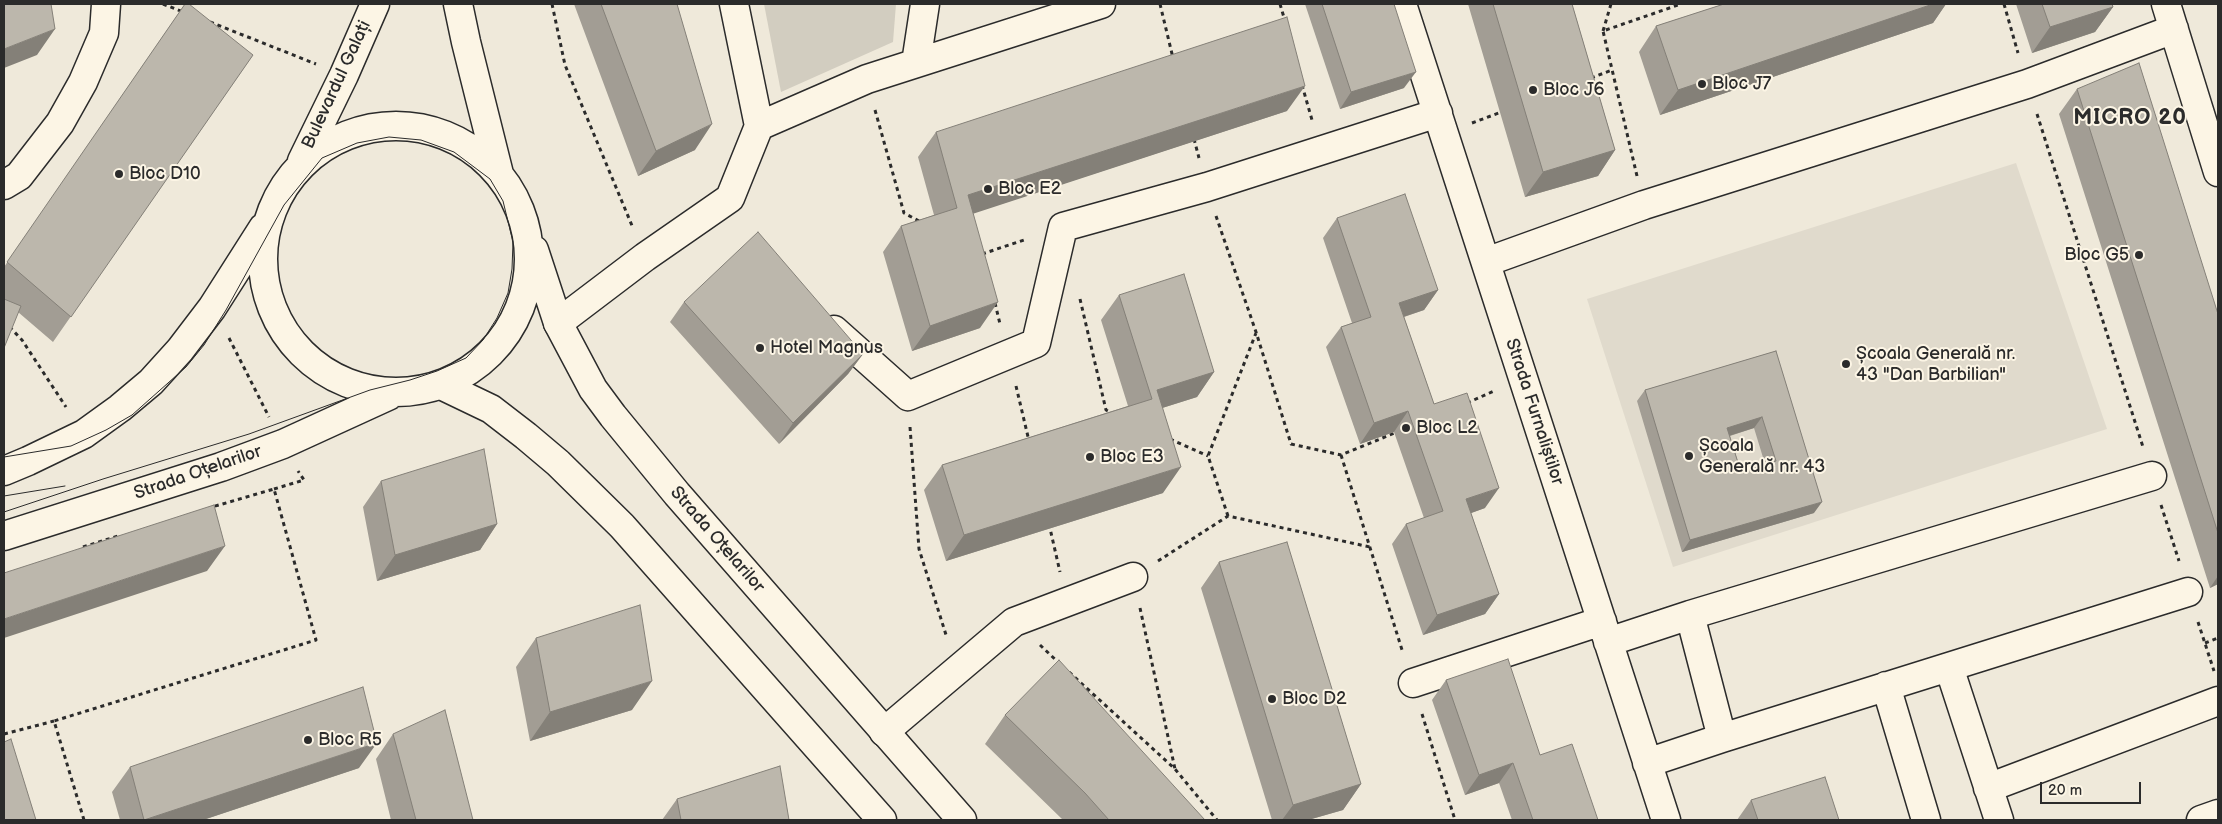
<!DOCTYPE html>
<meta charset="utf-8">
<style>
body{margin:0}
#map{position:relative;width:2222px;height:824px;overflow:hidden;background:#efe9da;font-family:"Balsamiq Sans",sans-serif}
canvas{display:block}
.frame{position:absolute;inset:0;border:5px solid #2b2b2b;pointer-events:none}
.scale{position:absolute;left:2040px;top:782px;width:101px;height:22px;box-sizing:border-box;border:2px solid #2b2b2b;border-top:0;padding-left:6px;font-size:15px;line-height:18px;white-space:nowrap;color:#2b2b2b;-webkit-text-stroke:4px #fcf5e5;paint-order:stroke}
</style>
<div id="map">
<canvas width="2222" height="824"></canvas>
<div class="frame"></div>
<div class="scale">20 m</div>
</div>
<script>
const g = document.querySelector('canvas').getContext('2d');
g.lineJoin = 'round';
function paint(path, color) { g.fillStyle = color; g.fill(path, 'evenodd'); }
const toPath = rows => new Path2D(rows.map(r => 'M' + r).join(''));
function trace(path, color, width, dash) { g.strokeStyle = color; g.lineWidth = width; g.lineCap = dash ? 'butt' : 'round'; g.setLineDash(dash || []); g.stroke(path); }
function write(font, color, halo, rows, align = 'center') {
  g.font = font + ' "Balsamiq Sans",sans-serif'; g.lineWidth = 4; g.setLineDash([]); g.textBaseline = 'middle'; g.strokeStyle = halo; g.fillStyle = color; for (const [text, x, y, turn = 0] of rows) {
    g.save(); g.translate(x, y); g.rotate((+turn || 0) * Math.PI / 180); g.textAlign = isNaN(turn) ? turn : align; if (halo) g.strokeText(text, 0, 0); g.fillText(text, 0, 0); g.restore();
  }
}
const built = toPath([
 [2016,163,2107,429,1673,567,1587,299]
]);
const green = toPath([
 [764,4,896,4,893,42,781,92]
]);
const path = toPath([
 [163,4,183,12],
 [552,4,565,65,633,228],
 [1160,4,1173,58],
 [1280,4,1285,21],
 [2004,4,2018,53],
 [210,22,316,64],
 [1603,31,1611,4],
 [1591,78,1612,70],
 [1302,85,1312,120],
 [875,110,904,213,921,222],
 [2037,114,2143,447],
 [1472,123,1504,111],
 [1194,139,1199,158],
 [1637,176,1603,31,1681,4],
 [1216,216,1256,332,1291,444,1341,455,1397,432],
 [982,254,1027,239],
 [1080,299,1106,410,1112,413],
 [995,303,1000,324],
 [4,321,22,340,66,407],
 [229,338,269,417],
 [1016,386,1029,441],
 [1467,403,1494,391],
 [910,427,919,549,947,638],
 [1170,439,1208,456],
 [1341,455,1403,653],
 [274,489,304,480,298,471],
 [2161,505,2179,561],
 [1228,516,1208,456,1256,333],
 [1049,524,1060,572],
 [83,547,118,536],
 [1158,561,1228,516,1370,547],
 [1140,608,1175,769],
 [2198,622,2214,671],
 [2205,643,2218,638],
 [1040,645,1059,663],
 [1069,672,1175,769,1217,820],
 [1422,714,1455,820],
 [4,734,54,721],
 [84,820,54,721,316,640,274,489,212,507]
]);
const minor = toPath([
 [734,4,759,126,867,79,1101,4],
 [1402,4,1666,820],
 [2166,4,2218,172],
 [916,63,925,4],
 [4,185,19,176,60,123,83,82,104,33,106,4],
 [1486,262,1644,205,2027,84,2174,29],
 [558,323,645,257,730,198,759,126],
 [834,330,908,396,1036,343,1063,227,1207,187,1438,113],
 [1690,615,1722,738],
 [1608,642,1690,615,2152,476],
 [1949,667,1999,820],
 [1413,683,1602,621],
 [1886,686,1926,820],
 [884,732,1014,622,1133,577],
 [1647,763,1722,738,2188,592],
 [1988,788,2218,701],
 [2201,820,2218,814]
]);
const major = toPath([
 [458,4,466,42,499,174],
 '263 259a133 133 0 1 1 266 0a133 133 0 1 1-266 0Z',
 [302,161,344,75,375,4],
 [534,250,558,323,593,389,613,416,677,494,962,820],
 [441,385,491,409,526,436,558,463,622,526,882,820],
 [4,471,28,461,84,434,120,408,151,382,180,350,212,308,263,228],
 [4,536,221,467,283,444,388,396]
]);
const tram = toPath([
 [4,457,71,446,106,430,132,415,186,367,204,345,226,310,284,205,322,158,357,143,389,137,421,140,454,152,490,179,503,201,513,242,512,269,508,293,497,318,483,340,466,358,437,371,410,380,370,390,249,434,103,479,4,512],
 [4,496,65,486]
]);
const wall = toPath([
 [185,4,253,55,53,342,18,312,4,348,4,267],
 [574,4,677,4,695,150,638,176],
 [1305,4,1394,4,1404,88,1340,109],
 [1468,4,1572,4,1615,150,1598,176,1525,197],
 [1724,4,1946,4,1933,23,1660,115,1639,52,1656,26],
 [2016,4,2112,4,2113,7,2095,32,2032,53],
 [2077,89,2218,314,2218,584,2210,588,2059,114],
 [1287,111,973,213,980,328,912,351,883,252,901,226,934,215,918,157,936,132],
 [1337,218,1438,290,1424,310,1404,317,1434,404,1485,508,1471,513,1499,594,1485,614,1423,635,1392,544,1406,524,1424,518,1394,432,1360,444,1326,347,1341,327,1352,323,1323,238],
 [1119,295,1214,372,1197,397,1162,408,1163,493,946,561,924,490,942,465,1128,406,1101,320],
 [684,302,863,354,848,374,779,444,670,322],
 [1776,351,1814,513,1682,552,1637,401,1645,390],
 [1754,428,1765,464,1741,472,1730,436],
 [381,481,497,524,480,550,377,581,363,507],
 [1219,562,1361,784,1343,810,1308,820,1272,820,1201,588],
 [536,638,632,710,530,741,516,667],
 [1446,680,1540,755,1598,820,1512,820,1499,783,1465,795,1432,700],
 [1005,715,1205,820,1063,820,985,744],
 [393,734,473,820,391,820,376,759],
 [130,767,359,768,203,820,120,820,112,792],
 [677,799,789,820,662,820],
 [1751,800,1839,820,1737,820]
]);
const shadedWall = toPath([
 [1933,4,1946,4,1933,23,1660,115,1678,90],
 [2113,7,2095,32,2032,53,2050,27],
 [55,29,37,55,4,68,4,49],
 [1416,72,1404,88,1340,109,1351,92],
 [1305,86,1287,111,951,221,968,195],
 [712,124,695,150,638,176,656,151],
 [1615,150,1598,176,1525,197,1543,172],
 [1438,290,1424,310,1385,323,1399,303],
 [998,302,980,328,912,351,930,326],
 [863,354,848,374,779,444,793,423],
 [1214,372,1197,397,1140,415,1152,399,1157,390],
 [1408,411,1394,432,1360,444,1374,423],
 [1762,417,1754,428,1719,439,1727,428],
 [1181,467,1163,493,946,561,964,535],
 [1499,488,1485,508,1452,520,1466,499],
 [1822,502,1814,513,1682,552,1690,540],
 [497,524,480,550,377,581,395,555],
 [225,546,207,571,4,638,4,619],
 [2218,576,2218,584,2210,588],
 [1499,594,1485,614,1423,635,1437,615],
 [652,681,632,710,530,741,550,712],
 [377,743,359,768,203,820,144,820],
 [1513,763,1499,783,1465,795,1479,775],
 [1361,784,1343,810,1308,820,1282,820,1293,805]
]);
const building = toPath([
 [4,4,51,4,55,29,4,49,4,4],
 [185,4,189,4,253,55,71,317,7,262,185,4],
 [601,4,677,4,712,124,656,151,601,4],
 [1322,4,1394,4,1416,72,1351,92,1322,4],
 [1493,4,1572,4,1615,150,1543,172,1493,4],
 [1724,4,1933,4,1678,90,1656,26,1724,4],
 [2042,4,2112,4,2113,7,2050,27,2042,4],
 [1287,17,1305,86,968,195,998,302,930,326,901,226,957,208,936,132,1287,17],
 [2139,63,2218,314,2218,533,2077,89,2139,63],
 [1405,194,1438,290,1399,303,1434,404,1467,393,1499,488,1466,499,1499,594,1437,615,1406,524,1443,511,1408,411,1374,423,1341,327,1371,317,1337,218,1405,194],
 [758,232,863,354,793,423,684,302,758,232],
 [1184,274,1214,372,1157,390,1181,467,964,535,942,465,1152,399,1119,295,1184,274],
 [4,299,21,306,4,348,4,299],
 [1776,351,1822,502,1690,540,1645,390,1776,351],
 [1762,417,1776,461,1741,472,1727,428,1762,417],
 [484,449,497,524,395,555,381,481,484,449],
 [214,505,225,546,4,619,4,573,214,505],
 [1287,542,1361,784,1293,805,1219,562,1287,542],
 [640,605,652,681,550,712,536,638,640,605],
 [1508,659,1540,755,1572,744,1598,820,1533,820,1513,763,1479,775,1446,680,1508,659],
 [1059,660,1205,820,1109,820,1085,793,1005,715,1059,660],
 [363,687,377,743,144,820,130,767,363,687],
 [445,710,473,820,416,820,393,734,445,710],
 [11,739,36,820,4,820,4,742,11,739],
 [780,766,789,820,681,820,677,799,780,766],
 [1825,777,1839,820,1758,820,1751,800,1825,777]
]);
const markers = [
 [1702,84,5,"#2b2b2b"],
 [1533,90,5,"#2b2b2b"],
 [119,174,5,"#2b2b2b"],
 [988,189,5,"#2b2b2b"],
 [2139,255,5,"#2b2b2b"],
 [760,348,5,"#2b2b2b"],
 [1846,364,5,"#2b2b2b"],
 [1406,428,5,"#2b2b2b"],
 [1689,456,5,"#2b2b2b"],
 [1090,457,5,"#2b2b2b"],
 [1272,699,5,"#2b2b2b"],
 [308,740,5,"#2b2b2b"]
];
const poiNames = [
 ["Bloc J7",1712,84],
 ["Bloc J6",1543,90],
 ["Bloc D10",129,174],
 ["Bloc E2",998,189],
 ["Bloc G5",2129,255,"right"],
 ["Hotel Magnus",770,348],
 ["Școala Generală nr.",1856,354],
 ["43 \"Dan Barbilian\"",1856,375],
 ["Bloc L2",1416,428],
 ["Școala",1699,446],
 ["Generală nr. 43",1699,467],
 ["Bloc E3",1100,457],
 ["Bloc D2",1282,699],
 ["Bloc R5",318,740]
];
const streetNames = [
 ["Bulevardul Galați",337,85,-65],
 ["Strada Furnaliștilor",1534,412,72],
 ["Strada Oțelarilor",198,473,-19],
 ["Strada Oțelarilor",717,540,49]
];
const districtNames = [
 ["MICRO 20",2130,118]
];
paint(built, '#e0dacc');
paint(green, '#d2cdc0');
trace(minor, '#2b2b2b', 31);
trace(major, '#2b2b2b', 31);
trace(path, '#2b2b2b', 3, [4, 4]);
trace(minor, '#fcf5e5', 28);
trace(major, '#fcf5e5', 28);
trace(tram, '#2b2b2b', 1);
paint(wall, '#a29d94');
paint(shadedWall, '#848078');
paint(building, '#bcb7ac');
trace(building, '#848078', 1);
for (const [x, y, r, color] of markers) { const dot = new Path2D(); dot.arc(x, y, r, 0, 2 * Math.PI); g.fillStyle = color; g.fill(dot); trace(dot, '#fcf5e5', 2); }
write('18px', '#2b2b2b', '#fcf5e5', poiNames, 'left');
write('18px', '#2b2b2b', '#fcf5e5', streetNames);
g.letterSpacing = '1px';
write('bold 22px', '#2b2b2b', '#fcf5e5', districtNames);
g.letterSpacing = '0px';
</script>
